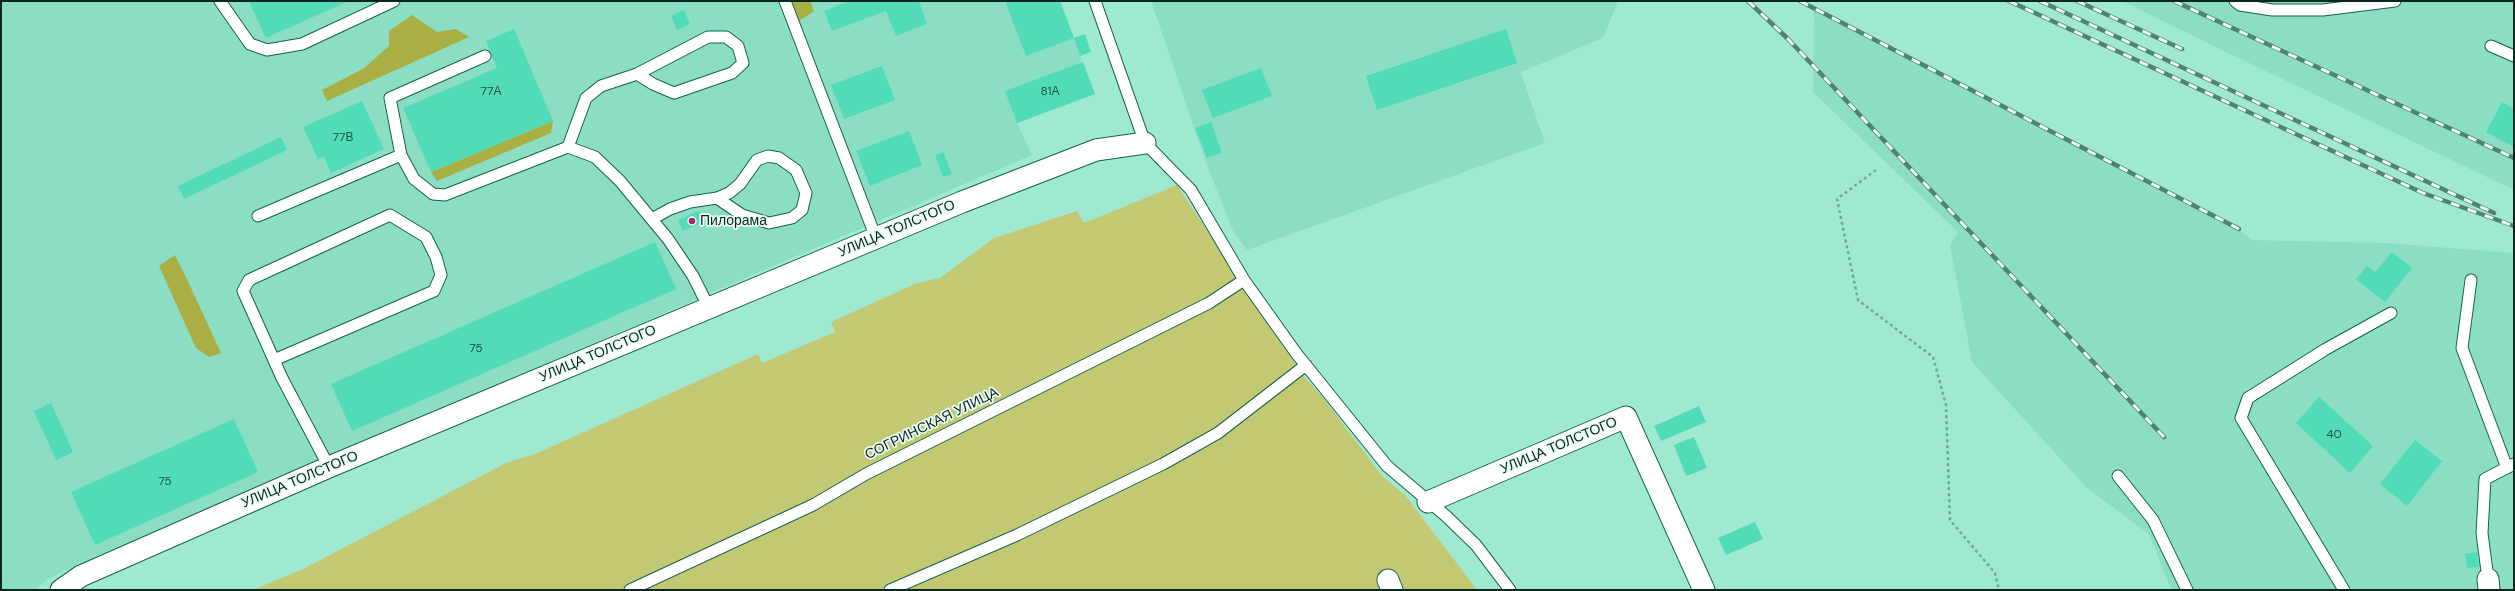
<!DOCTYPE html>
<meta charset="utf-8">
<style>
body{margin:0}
#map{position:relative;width:2515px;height:591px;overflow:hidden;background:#a0e9d1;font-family:"DM Sans",sans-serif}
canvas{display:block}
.frame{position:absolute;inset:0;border:2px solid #09271f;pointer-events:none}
</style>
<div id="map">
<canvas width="2515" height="591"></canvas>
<div class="frame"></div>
</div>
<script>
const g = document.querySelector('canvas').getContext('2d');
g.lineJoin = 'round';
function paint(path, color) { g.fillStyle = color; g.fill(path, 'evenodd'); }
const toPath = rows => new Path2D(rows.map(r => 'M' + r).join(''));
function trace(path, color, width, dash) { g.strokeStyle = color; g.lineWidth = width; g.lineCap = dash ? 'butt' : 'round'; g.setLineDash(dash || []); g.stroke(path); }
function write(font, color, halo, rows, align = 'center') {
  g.font = font + ' "DM Sans",sans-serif'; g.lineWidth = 3.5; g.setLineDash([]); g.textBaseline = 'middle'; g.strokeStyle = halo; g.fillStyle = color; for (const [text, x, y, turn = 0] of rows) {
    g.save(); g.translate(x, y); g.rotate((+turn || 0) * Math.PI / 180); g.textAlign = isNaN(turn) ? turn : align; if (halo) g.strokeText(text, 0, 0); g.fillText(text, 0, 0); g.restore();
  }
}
const built = toPath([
 [1,1,1060,1,1074,38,1085,34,1091,52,1080,56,1095,94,1017,123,1032,155,77,565,46,580,35,590,1,590],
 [1151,1,1618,1,1603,38,1521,72,1545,143,1247,250,1233,231,1205,160],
 [2122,1,2514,1,2514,190,2226,52],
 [1814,9,2239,229,2252,240,2386,243,2514,253,2514,590,2171,590,2149,534,2087,488,1972,362,1950,245,1958,232,1813,92]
]);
const green = toPath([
 [1177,185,1305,378,1324,399,1382,476,1405,495,1477,590,253,590,303,569,508,462,535,454,758,354,762,363,835,332,831,322,917,283,940,278,994,238,1077,211,1084,223]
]);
const forest = toPath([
 [791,1,810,1,814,11,799,21],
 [412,15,437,32,456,29,469,37,327,101,322,90,363,69,389,46,389,31],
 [553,121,551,133,437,181,431,172],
 [175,255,185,275,221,353,209,357,196,348,159,266]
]);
const building = toPath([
 [249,1,349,1,266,38],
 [850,1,919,1,927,24,896,36,886,11,832,31,824,11],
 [1005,1,1060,1,1074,38,1026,56],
 [684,10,690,24,677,30,671,16],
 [514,29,553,121,431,172,403,108,497,68,486,41],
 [1506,29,1517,63,1377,110,1366,76],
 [1085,34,1091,52,1080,56,1074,38],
 [1083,62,1095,94,1017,123,1005,91],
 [882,66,895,100,844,119,831,85],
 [1261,68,1272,96,1213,118,1202,90],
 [362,101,384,149,331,173,324,157,318,159,303,127],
 [2502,102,2514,109,2514,147,2486,132],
 [1211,122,1222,153,1207,158,1195,128],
 [909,131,922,165,870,186,856,151],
 [281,137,287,150,184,199,178,186],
 [943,152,952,174,943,177,935,156],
 [699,211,704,222,683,231,678,220],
 [655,242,676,289,352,431,331,384],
 [2392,252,2412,268,2385,302,2356,279,2367,266,2375,272],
 [2319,397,2373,446,2350,473,2296,423],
 [51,403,73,452,56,460,34,411],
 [1699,406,1706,422,1661,441,1654,426],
 [234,419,258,472,95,545,71,492],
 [1694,437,1707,468,1686,476,1674,445],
 [2415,440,2442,461,2407,506,2380,484],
 [1755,522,1763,539,1726,555,1718,538],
 [2477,552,2479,567,2467,568,2465,554]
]);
const path = toPath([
 [1876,170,1837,199,1858,300,1933,357,1946,405,1950,520,1995,573,1999,590]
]);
const lane = toPath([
 [220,1,250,44,267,50,302,44,394,1],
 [785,1,876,238],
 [1095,1,1145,143,1191,190,1244,280,1296,353,1387,466,1446,516,1476,545,1510,590],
 [2235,1,2240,5,2272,10,2323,10,2395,1],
 [2491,46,2514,56],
 [568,147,586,98,601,86,637,74,708,37,726,37,738,46,743,63,732,73,674,93,653,84,637,74],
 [401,155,390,98,485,56],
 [258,216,401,155,414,179,433,194,445,195,568,147,595,157,620,181,668,239,693,276,709,308],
 [652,219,670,209,690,202,717,198,729,193,740,184,757,160,768,156,779,158,796,170,806,193,802,210,792,218,769,223,742,215,717,198],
 [2471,280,2462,348,2507,468],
 [274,360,434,291,441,275,436,257,426,237,390,215,249,280,243,291,282,378,329,467],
 [2118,476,2153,520,2187,590],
 [2488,579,2482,533,2485,479,2514,464],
 [630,590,813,505,866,474,1209,303,1244,280],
 [890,590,1017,535,1163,464,1218,433,1306,365],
 [2344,590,2241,418,2248,398,2326,349,2391,313]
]);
const street = toPath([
 [1428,502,1626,417,1704,590],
 [2488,579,2489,590],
 [1388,580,1392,590],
 [61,590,81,576,329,467,962,202,1096,150,1145,143]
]);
const rail = toPath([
 [1748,1,1788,39,2164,437],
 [1800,1,2239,229],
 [2009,1,2423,193,2514,226],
 [2040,1,2494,213],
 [2077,1,2182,49],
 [2174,1,2514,158]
]);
const markers = [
 [692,221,4,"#a9246e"]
];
const numberNames = [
 ["77А",491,92],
 ["81А",1050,92],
 ["77В",343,138],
 ["75",476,349],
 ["40",2334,435],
 ["75",165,482]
];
const poiNames = [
 ["Пилорама",700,221]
];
const streetNames = [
 ["УЛИЦА ТОЛСТОГО",897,229,-23],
 ["УЛИЦА ТОЛСТОГО",598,354,-23],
 ["СОГРИНСКАЯ УЛИЦА",932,424,-26],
 ["УЛИЦА ТОЛСТОГО",1559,446,-23],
 ["УЛИЦА ТОЛСТОГО",300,480,-23]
];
paint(built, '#8bdec4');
paint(green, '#c3c972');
paint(forest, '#aaaf43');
paint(building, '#51dbb6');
trace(lane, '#13624e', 13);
trace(street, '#13624e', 23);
trace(path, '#6ea996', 2.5, [3, 3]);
trace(lane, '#fff', 11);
trace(street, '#fff', 21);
trace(rail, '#518374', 4.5);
trace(rail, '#e9fdf6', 3, [9]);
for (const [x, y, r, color] of markers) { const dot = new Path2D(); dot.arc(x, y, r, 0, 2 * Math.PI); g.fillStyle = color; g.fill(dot); trace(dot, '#e9fdf6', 1.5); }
write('12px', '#1b5445', null, numberNames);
write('14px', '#09271f', '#e9fdf6', poiNames, 'left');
write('14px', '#09271f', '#e9fdf6', streetNames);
</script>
